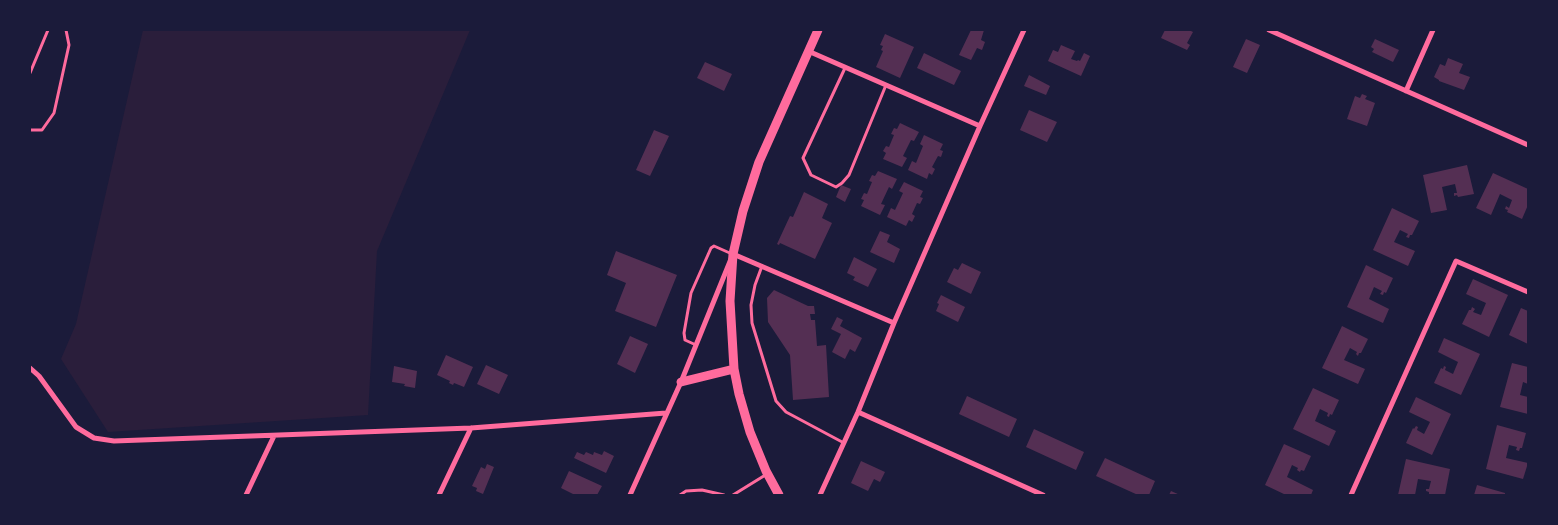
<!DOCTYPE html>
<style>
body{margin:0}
#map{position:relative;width:1558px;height:525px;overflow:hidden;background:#1b1b3a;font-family:Mulish,sans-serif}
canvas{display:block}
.frame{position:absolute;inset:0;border:31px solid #1b1b3a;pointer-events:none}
</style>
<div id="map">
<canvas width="1558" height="525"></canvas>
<div class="frame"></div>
</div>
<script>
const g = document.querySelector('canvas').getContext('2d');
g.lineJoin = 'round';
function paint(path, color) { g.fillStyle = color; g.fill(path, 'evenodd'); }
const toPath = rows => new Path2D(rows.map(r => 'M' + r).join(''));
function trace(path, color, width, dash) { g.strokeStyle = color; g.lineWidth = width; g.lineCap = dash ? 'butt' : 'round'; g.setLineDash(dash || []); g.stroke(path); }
const green = toPath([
 [143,30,470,30,377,251,368,415,108,432,61,359,76,324]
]);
const building = toPath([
 [971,30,984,30,981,40,985,42,982,50,977,48,971,60,959,55],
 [1165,30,1189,30,1193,32,1187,43,1190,45,1187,50,1161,38],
 [885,34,914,47,900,78,876,67,883,51,881,50,883,46,880,45],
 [1246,39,1260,45,1247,73,1233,67],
 [1375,39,1399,50,1393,62,1372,52,1374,49,1371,47],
 [1061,45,1075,51,1071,59,1077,61,1078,60,1080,61,1084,53,1090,56,1081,76,1048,61,1053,50,1058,52],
 [924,53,961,71,954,85,917,68],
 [1448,58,1463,64,1459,73,1470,77,1464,90,1439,81,1439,80,1434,77,1440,64,1445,66],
 [705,62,732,74,724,91,697,78],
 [1029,75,1050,86,1046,95,1024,86],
 [1362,94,1367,96,1365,99,1375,103,1367,126,1347,119,1355,96,1360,98],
 [1029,110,1057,122,1047,142,1020,130],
 [900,123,919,132,914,141,911,140,903,156,907,158,902,167,883,159,886,153,883,151,886,146,889,147,894,135,891,134,894,128,897,129],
 [654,130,669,136,650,176,636,170],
 [924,135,943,144,940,150,943,151,941,157,938,156,932,167,935,169,932,175,929,173,927,179,908,170,912,161,916,163,923,146,920,144],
 [1467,165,1474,194,1458,197,1457,195,1454,196,1454,193,1457,193,1455,184,1442,187,1447,210,1431,213,1423,175],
 [878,171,897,179,892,189,889,187,881,204,885,205,880,215,861,206,864,200,861,199,864,193,867,194,872,182,869,181,872,175,875,176],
 [1493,173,1528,189,1528,205,1522,219,1507,212,1508,210,1505,209,1506,206,1509,208,1512,200,1500,194,1491,215,1476,208],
 [904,182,923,191,920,197,923,198,920,204,917,203,912,214,915,216,912,222,909,220,906,226,887,217,891,208,895,210,903,193,899,191],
 [841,185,851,189,845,202,836,197],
 [804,192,828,204,822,218,832,223,815,259,780,243,779,245,777,244,790,216,793,217],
 [1392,208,1419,221,1412,235,1410,235,1409,238,1406,237,1408,234,1400,230,1394,242,1415,251,1408,266,1373,250],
 [880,231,890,235,887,242,900,249,894,263,870,252],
 [616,251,677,275,656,327,615,311,626,283,607,275],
 [854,257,877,269,868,287,853,280,855,277,847,273],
 [962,263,981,272,971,294,947,282,954,268,958,270],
 [1366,265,1393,278,1386,293,1384,292,1383,295,1380,294,1382,291,1374,287,1369,299,1389,309,1383,323,1347,307],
 [1473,279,1508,295,1489,337,1462,324,1469,310,1471,310,1472,307,1475,309,1473,312,1481,315,1486,303,1466,294],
 [774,290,808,306,814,306,815,314,810,314,811,320,815,320,817,346,826,345,829,397,793,400,790,355,768,322,767,298],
 [941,295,965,307,958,322,936,311,939,304,937,303],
 [1521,308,1528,311,1528,344,1509,335],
 [837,317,843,320,840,326,862,338,855,352,850,349,845,359,832,352,841,334,831,329],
 [1342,326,1368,339,1361,353,1359,353,1358,356,1356,354,1357,352,1350,348,1344,360,1365,369,1358,384,1322,368],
 [630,336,648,344,635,373,617,364],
 [1444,338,1480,354,1461,395,1434,383,1441,368,1443,369,1444,366,1446,367,1445,370,1453,374,1458,362,1438,352],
 [446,355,473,367,464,387,454,383,453,385,449,383,450,381,437,375],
 [1512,363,1528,367,1528,384,1523,382,1520,395,1528,397,1528,414,1500,407],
 [486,365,508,375,499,394,477,384],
 [394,366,417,371,415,388,404,386,405,384,392,382],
 [1313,388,1339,400,1332,415,1330,414,1329,417,1327,416,1328,413,1320,409,1315,421,1336,431,1329,446,1293,429],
 [967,396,1017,419,1009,437,959,414],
 [1416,397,1451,414,1432,455,1406,443,1413,428,1414,429,1416,426,1418,427,1417,430,1424,434,1430,422,1409,412],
 [1497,425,1526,433,1522,448,1520,448,1519,451,1516,450,1517,447,1509,445,1506,458,1528,463,1523,479,1486,469],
 [1034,429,1084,452,1076,470,1026,447],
 [1284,444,1311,456,1304,471,1301,470,1300,472,1297,470,1298,468,1292,465,1287,477,1313,490,1311,495,1286,495,1265,485],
 [604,451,614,456,606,473,574,458,577,452,584,455,586,452,593,455,594,452,602,455],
 [1105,458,1155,481,1149,495,1138,495,1096,476],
 [1406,459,1450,469,1445,495,1429,494,1429,492,1426,491,1426,489,1429,489,1431,481,1418,479,1415,495,1398,495],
 [861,461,885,472,880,482,874,479,868,491,851,483],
 [487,464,494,467,483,494,476,491,477,488,472,486,481,467,485,469],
 [569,471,602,486,597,495,575,495,561,488],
 [1477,485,1505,493,1505,495,1474,495],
 [1171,491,1180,495,1169,495]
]);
const service = toPath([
 [845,68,803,158,811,175,836,187,842,183,849,175,886,85],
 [30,73,48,30],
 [30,130,42,130,54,113,69,45,66,30],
 [762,266,755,285,751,305,752,323,776,401,786,412,844,443],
 [696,345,685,340,684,333,691,293,711,248,714,246,732,254],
 [680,495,686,491,702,490,724,495],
 [733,495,767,474]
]);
const minor = toPath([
 [1269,30,1528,145],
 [808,51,980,126],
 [1406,91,1433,30],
 [30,368,39,376,76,427,94,438,114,441,471,428,666,413],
 [858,412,1043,495],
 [246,495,274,436],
 [439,495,471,428],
 [630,495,681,382,733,254,894,323],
 [820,495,858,412,894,323,980,126,1024,30],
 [1351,495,1456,261,1528,292]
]);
const secondary = toPath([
 [681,382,734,369],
 [779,495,766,471,750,432,739,394,734,369,730,301,733,254,743,211,759,162,818,30]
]);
paint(green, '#2a1e3b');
paint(building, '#542f53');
trace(service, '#ff6b9d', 3);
trace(minor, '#ff6b9d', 5);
trace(secondary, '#ff6b9d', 9);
</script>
